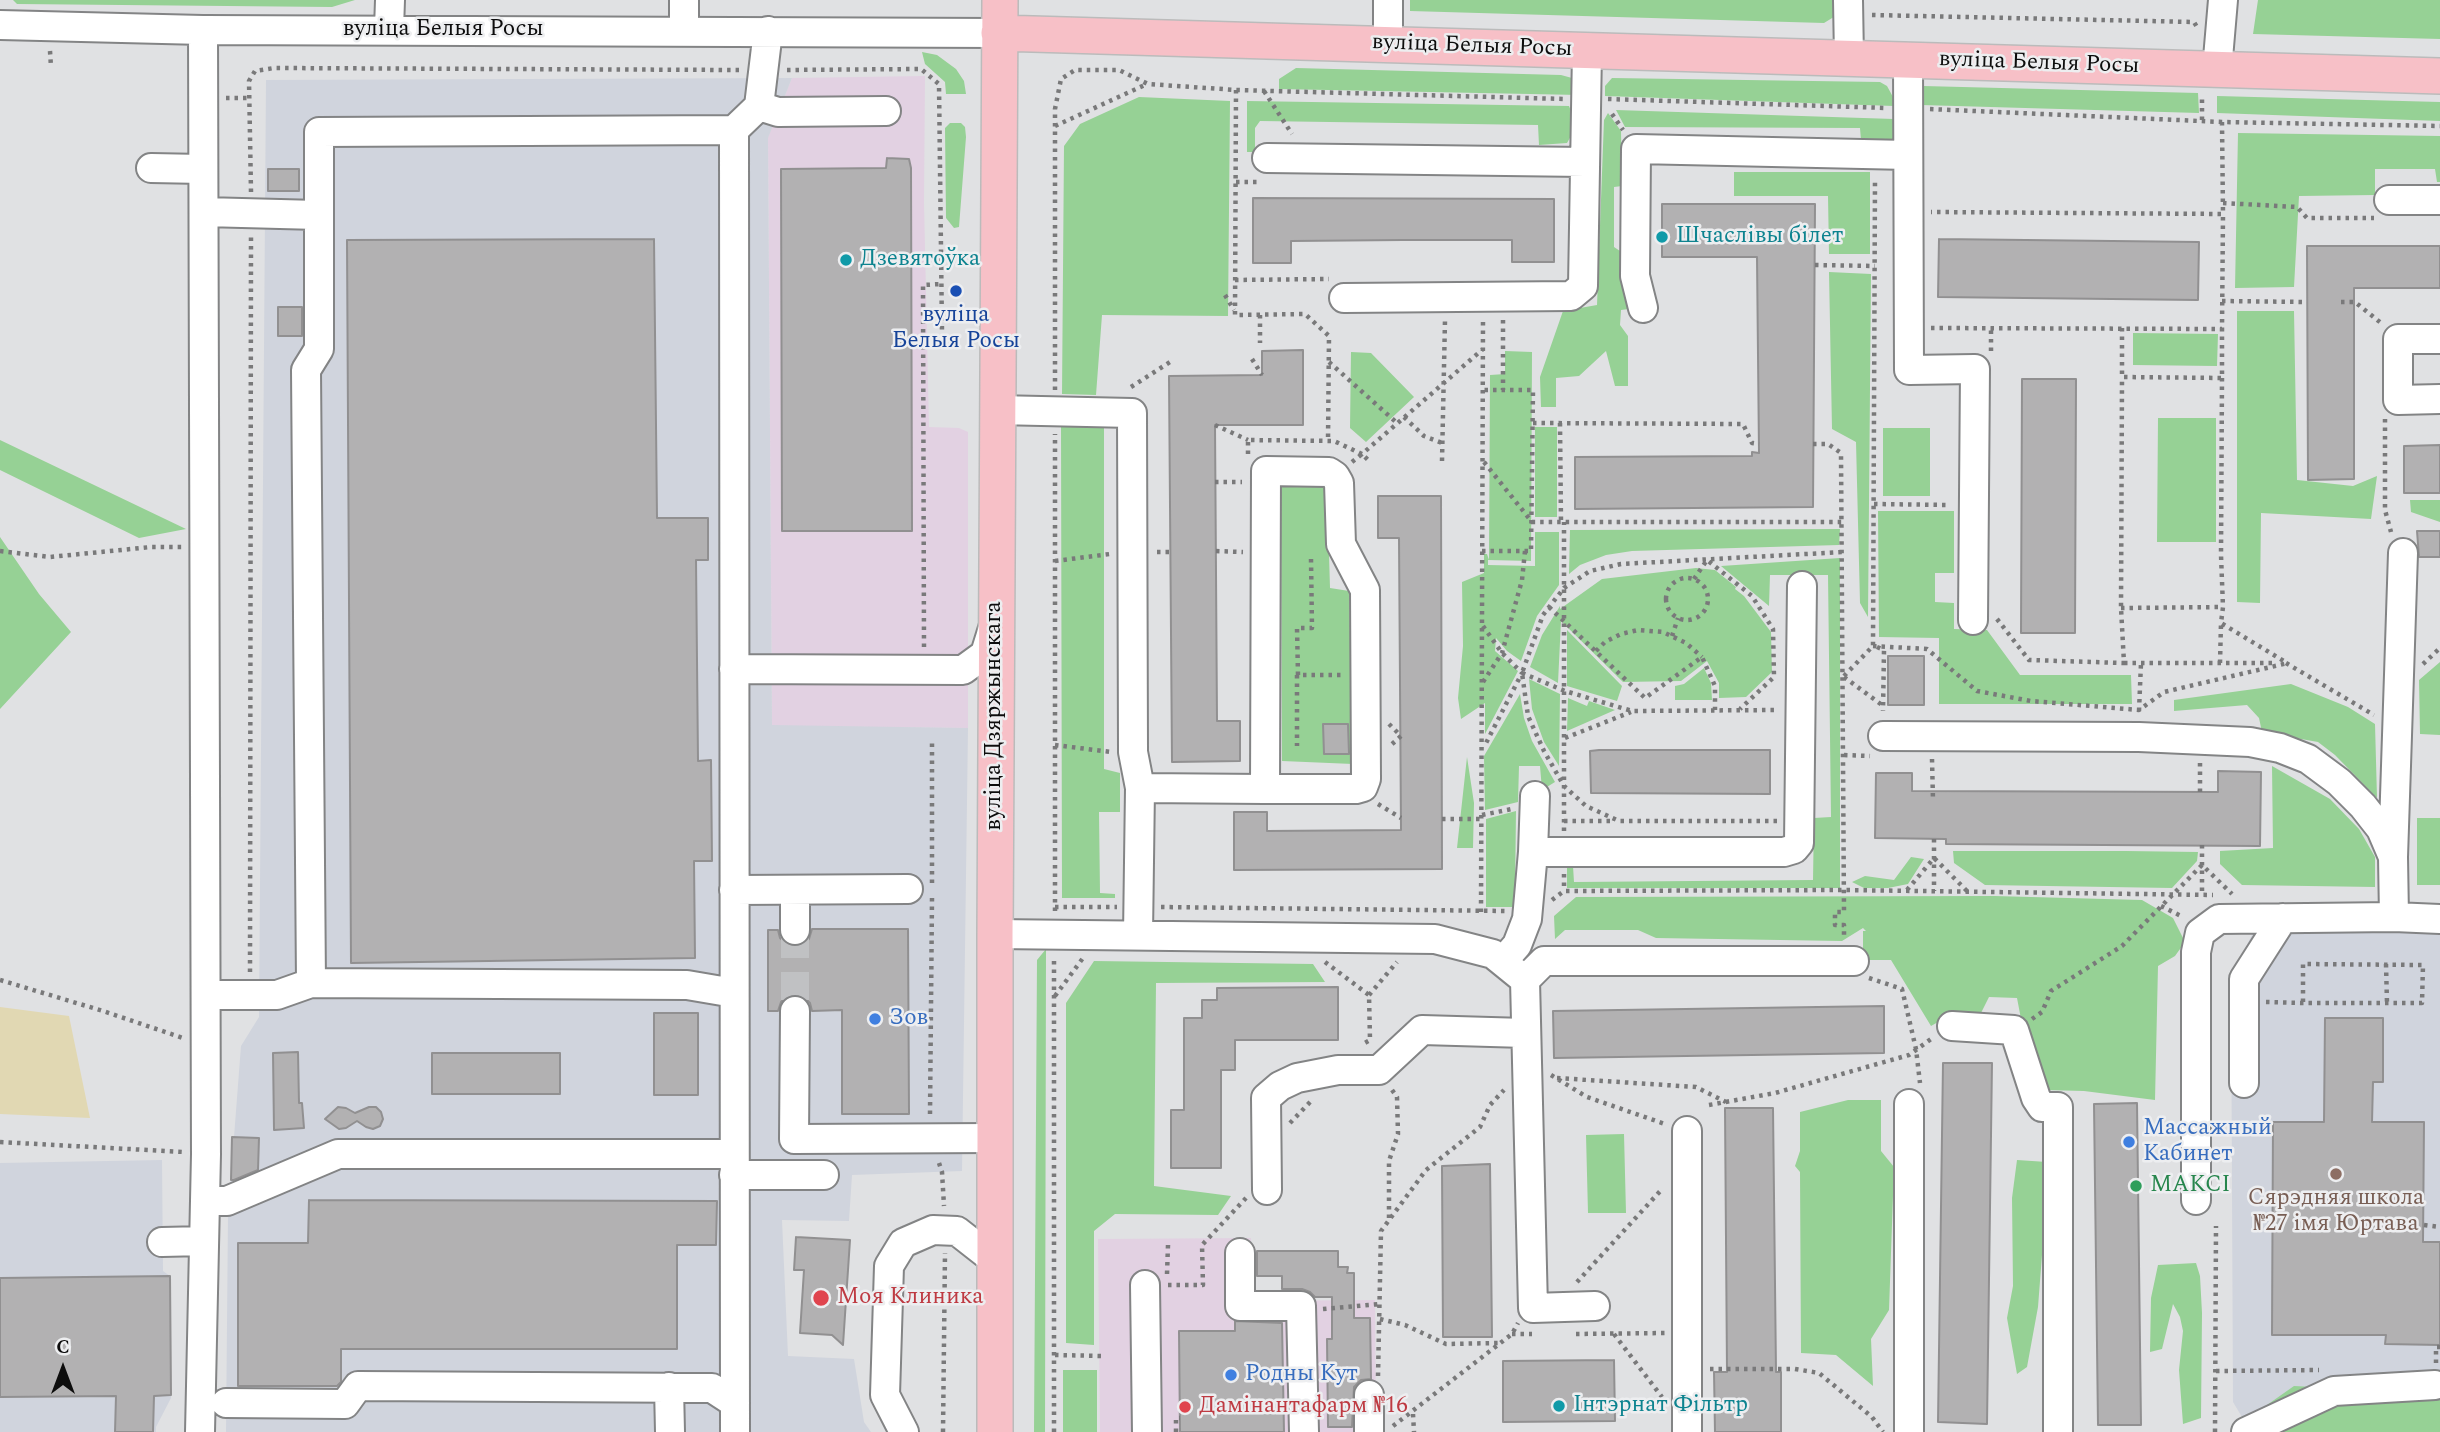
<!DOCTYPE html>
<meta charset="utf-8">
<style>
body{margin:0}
#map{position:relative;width:2440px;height:1432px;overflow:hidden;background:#e0e1e3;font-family:Spectral,serif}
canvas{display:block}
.north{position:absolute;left:28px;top:1334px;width:70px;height:70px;-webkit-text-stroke:5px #edeef0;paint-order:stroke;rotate:0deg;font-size:19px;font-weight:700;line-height:28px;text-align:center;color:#0d0d0d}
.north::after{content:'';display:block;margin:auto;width:24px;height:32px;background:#0d0d0d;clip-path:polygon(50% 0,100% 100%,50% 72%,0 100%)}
</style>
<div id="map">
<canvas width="2440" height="1432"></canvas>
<div class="north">С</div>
</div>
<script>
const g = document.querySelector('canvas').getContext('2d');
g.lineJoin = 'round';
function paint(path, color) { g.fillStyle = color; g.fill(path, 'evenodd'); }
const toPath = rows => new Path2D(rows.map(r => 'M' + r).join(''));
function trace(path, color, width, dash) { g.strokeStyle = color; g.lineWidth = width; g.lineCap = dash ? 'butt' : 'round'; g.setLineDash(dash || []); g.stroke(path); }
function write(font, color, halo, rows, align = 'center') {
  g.font = font + ' Spectral,serif'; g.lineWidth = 5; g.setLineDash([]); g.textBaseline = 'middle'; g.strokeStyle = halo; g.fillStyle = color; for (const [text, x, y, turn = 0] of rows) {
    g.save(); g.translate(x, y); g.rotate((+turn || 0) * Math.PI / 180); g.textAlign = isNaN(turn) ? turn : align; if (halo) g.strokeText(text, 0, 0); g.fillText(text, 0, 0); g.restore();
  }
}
const commercial = toPath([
 [925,76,924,203,929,427,959,428,968,432,968,728,772,726,768,137,792,78],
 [1251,1238,1252,1301,1375,1300,1376,1432,1100,1432,1098,1239]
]);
const built = toPath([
 [792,78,768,138,772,725,968,728,962,1171,852,1175,849,1221,782,1220,788,1356,854,1359,864,1422,871,1432,226,1432,228,1215,241,1046,259,1017,266,80],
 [2254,931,2440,933,2440,1432,2251,1432,2233,1402,2231,976],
 [162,1160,163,1271,170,1276,171,1398,156,1427,156,1432,0,1432,0,1163]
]);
const green = toPath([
 [13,0,355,0,332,7,17,4],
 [1410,0,1836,0,1837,15,1824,23,1410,11],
 [2258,0,2440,0,2440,39,2253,34],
 [922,52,937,55,956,69,964,81,966,94,946,94,945,82,925,64],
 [1296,68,1561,75,1572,78,1578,84,1580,95,1279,89,1279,79],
 [1612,78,1880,82,1887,86,1893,97,1894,106,1605,96,1605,86],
 [1923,86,2198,93,2199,113,1921,105,1921,89],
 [2217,96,2440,102,2440,121,2217,113],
 [1139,97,1230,101,1228,316,1102,315,1096,395,1062,394,1064,146,1080,124],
 [1247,101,1569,106,1571,111,1571,136,1567,143,1539,145,1538,125,1260,121,1255,128,1255,152,1247,152],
 [1616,110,1894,119,1893,138,1891,145,1867,147,1861,140,1860,128,1625,127],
 [1608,113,1621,131,1622,186,1614,187,1614,247,1629,257,1629,309,1621,310,1620,325,1628,336,1628,386,1615,386,1606,351,1579,376,1556,378,1556,407,1541,407,1540,377,1563,311,1597,305,1604,120],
 [950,123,961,123,965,127,966,137,959,227,954,228,946,218,945,128],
 [2238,133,2440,136,2440,182,2437,182,2435,169,2375,169,2375,195,2299,196,2294,287,2235,288],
 [1734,172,1870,172,1870,254,1829,254,1828,196,1734,196],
 [1829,272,1871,274,1868,617,1860,603,1856,442,1832,429],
 [2237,311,2294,311,2297,480,2353,486,2377,476,2371,519,2261,513,2260,603,2237,602],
 [2133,333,2218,334,2217,366,2133,365],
 [1505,351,1532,352,1531,561,1488,560,1488,565,1535,566,1535,532,1559,532,1559,585,1537,616,1521,661,1507,651,1496,638,1495,651,1518,671,1485,734,1485,703,1461,719,1458,698,1463,646,1462,582,1484,573,1484,554,1487,554,1489,560,1490,375,1505,374],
 [1351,352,1371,353,1414,397,1366,442,1350,428],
 [2158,418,2216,418,2216,542,2157,542],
 [1061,423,1104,423,1104,769,1120,773,1120,812,1099,812,1100,893,1115,894,1115,898,1062,898],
 [1535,427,1557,427,1557,517,1535,517],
 [1883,428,1930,428,1930,496,1883,496],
 [0,440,186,529,139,538,0,470],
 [1291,481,1311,481,1327,487,1330,588,1349,591,1353,764,1282,761,1281,488],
 [2410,500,2440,500,2440,522,2411,512],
 [1878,511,1954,511,1954,573,1935,573,1935,602,1954,603,1954,629,1987,630,2020,675,2131,675,2132,704,1939,704,1939,638,1879,637],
 [1840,529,1839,545,1632,551,1606,555,1580,565,1569,574,1570,530],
 [0,537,39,594,71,632,0,709],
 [1840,558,1840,888,1567,888,1567,865,1573,866,1574,882,1813,880,1814,818,1831,817,1828,575,1770,575,1769,606,1721,566],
 [1696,568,1715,570,1736,587,1735,589,1744,596,1771,632,1772,672,1746,697,1719,698,1719,683,1707,661,1681,681,1623,682,1561,621,1558,683,1530,667,1542,635,1560,606,1560,609,1602,579],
 [1567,630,1622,686,1617,701,1567,686],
 [2440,662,2440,735,2420,734,2419,680],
 [1704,668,1711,683,1712,700,1675,700,1675,686,1684,684],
 [1529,679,1560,694,1559,766,1544,742,1532,709],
 [2291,684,2348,707,2375,724,2377,798,2335,755,2318,742,2262,732,2259,718,2247,705,2174,711,2174,700],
 [1520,694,1524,718,1532,741,1555,782,1542,790,1540,766,1519,766,1518,802,1485,810,1484,756],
 [1568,698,1587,706,1589,701,1615,710,1567,731],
 [1467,757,1474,803,1473,848,1457,848],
 [2272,766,2330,799,2359,829,2375,857,2375,887,2242,885,2220,864,2220,851,2273,848],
 [1516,811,1515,892,1523,892,1522,907,1486,907,1486,819],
 [2417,818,2440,818,2440,885,2417,885],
 [1953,851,2126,851,2198,852,2197,861,2172,888,1985,885,1954,863],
 [1911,857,1924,859,1908,884,1888,888,1864,888,1852,882,1865,876,1894,880],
 [1994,896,2142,900,2173,918,2185,942,2175,956,2158,966,2155,1100,2084,1091,2045,1090,2021,1019,2017,998,1989,997,1978,1019,1947,1017,1931,1026,1891,960,1863,960,1863,931,1866,931,1863,928,1842,941,1656,938,1638,930,1565,930,1555,939,1554,916,1576,897],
 [1046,949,1045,1432,1034,1432,1037,960],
 [1094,961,1313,964,1325,982,1156,983,1154,1186,1231,1196,1218,1215,1115,1214,1094,1231,1094,1345,1066,1343,1066,1003],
 [1848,1100,1881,1100,1881,1151,1894,1167,1889,1310,1871,1339,1873,1386,1836,1355,1801,1353,1800,1172,1795,1166,1800,1151,1800,1112],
 [1624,1134,1626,1213,1588,1213,1586,1135],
 [2017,1160,2047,1162,2048,1177,2038,1307,2027,1367,2017,1374,2007,1318,2013,1286,2012,1198],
 [2196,1263,2200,1276,2202,1313,2201,1418,2183,1424,2179,1370,2183,1331,2180,1317,2173,1304,2162,1349,2150,1352,2151,1298,2158,1265],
 [1063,1370,1097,1370,1097,1432,1063,1432],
 [2294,1386,2440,1393,2440,1432,2268,1432,2257,1412]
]);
const sand = toPath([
 [0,1007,69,1016,90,1118,0,1114]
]);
const building = toPath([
 [887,158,909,159,911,168,912,531,782,531,781,169,886,168,887,158],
 [268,169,299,169,299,191,268,191,268,169],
 [1253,198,1554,199,1554,262,1512,262,1512,240,1403,240,1291,241,1291,263,1253,263,1253,198],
 [1662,204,1815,204,1813,507,1575,509,1575,457,1752,456,1752,452,1759,453,1757,257,1662,257,1662,204],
 [654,239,657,518,708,518,708,560,696,560,698,761,711,760,712,861,694,861,695,958,351,963,347,240,654,239],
 [1939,239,2199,242,2198,300,1938,297,1939,239],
 [2307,246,2440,246,2440,288,2354,288,2354,479,2308,480,2307,246],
 [278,307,302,307,302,336,278,336,278,307],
 [1303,350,1303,425,1215,425,1217,721,1240,721,1240,761,1172,762,1169,376,1262,375,1262,351,1303,350],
 [2022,379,2076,379,2075,633,2021,633,2022,379],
 [2440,445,2440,493,2404,493,2404,446,2440,445],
 [1378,496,1441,496,1442,869,1234,870,1234,812,1267,812,1267,831,1401,830,1399,538,1378,538,1378,496],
 [2417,531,2440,531,2440,557,2419,557,2417,531],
 [1888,656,1924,656,1924,705,1888,705,1888,656],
 [1323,724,1348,724,1349,754,1324,754,1323,724],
 [1599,750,1770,750,1770,794,1591,793,1590,751,1599,750],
 [2218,771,2261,772,2260,846,1946,844,1946,839,1875,838,1876,773,1912,773,1912,791,2218,792,2218,771],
 [812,929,908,929,909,1114,842,1114,842,1010,812,1011,810,1003,804,997,794,994,787,996,781,1002,778,1011,768,1011,768,930,778,930,780,938,786,944,796,947,804,944,809,939,812,929],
 [1338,987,1338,1040,1235,1040,1235,1070,1221,1070,1221,1168,1171,1168,1171,1110,1184,1110,1184,1018,1202,1018,1202,1000,1217,1000,1217,988,1338,987],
 [1884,1006,1884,1053,1554,1058,1553,1011,1884,1006],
 [654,1013,698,1013,698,1095,654,1095,654,1013],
 [2325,1018,2383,1018,2383,1082,2373,1082,2372,1122,2424,1122,2423,1242,2440,1242,2440,1345,2385,1344,2386,1335,2272,1335,2273,1122,2324,1122,2325,1018],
 [298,1052,299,1103,302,1103,304,1128,274,1130,273,1053,298,1052],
 [432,1053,560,1053,560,1094,432,1094,432,1053],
 [1943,1063,1992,1063,1987,1424,1938,1422,1943,1063],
 [2137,1103,2141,1425,2098,1425,2094,1104,2137,1103],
 [338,1107,346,1108,355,1113,369,1107,376,1107,381,1112,383,1119,380,1126,373,1129,366,1127,357,1121,346,1128,339,1129,325,1119,338,1107],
 [1725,1108,1773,1108,1776,1372,1781,1372,1781,1432,1715,1432,1714,1372,1727,1372,1725,1108],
 [232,1137,259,1138,258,1170,234,1180,231,1180,232,1137],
 [1490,1164,1492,1337,1443,1337,1442,1166,1490,1164],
 [309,1200,717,1201,716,1245,677,1245,677,1349,341,1349,341,1382,337,1386,238,1386,238,1243,308,1243,309,1200],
 [796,1237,850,1240,843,1345,832,1335,800,1333,804,1270,794,1270,796,1237],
 [1257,1251,1338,1251,1338,1267,1348,1267,1347,1273,1354,1273,1354,1318,1370,1318,1371,1379,1361,1380,1354,1387,1352,1427,1328,1427,1327,1339,1332,1339,1332,1297,1315,1297,1310,1292,1302,1289,1282,1289,1282,1276,1257,1276,1257,1251],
 [170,1276,171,1395,154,1396,153,1432,115,1432,116,1396,0,1397,0,1278,170,1276],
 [1235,1321,1282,1323,1284,1432,1180,1432,1179,1331,1235,1331,1235,1321],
 [1614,1360,1615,1421,1503,1422,1503,1361,1614,1360]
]);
const minorTunnel = toPath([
 [795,930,795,1011]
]);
const path = toPath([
 [1872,15,2194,22,2197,27],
 [50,51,51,67],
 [787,70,921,69,939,84,942,332],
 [1236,90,1235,315,1305,314,1329,336,1328,441],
 [1264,91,1292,134],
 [226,98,249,98],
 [1608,99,1887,108],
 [1930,109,2222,122,2440,126],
 [1612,114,1623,130],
 [2202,120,2202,97],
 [2222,122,2223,214],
 [1055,126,1147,84],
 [1236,182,1258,182],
 [251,192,249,81,255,71,274,68,739,70],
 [2223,203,2297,207,2307,218,2374,218],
 [1815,265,1875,266],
 [1235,280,1329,279],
 [1225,295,1234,310],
 [2222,301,2307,302],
 [2341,302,2355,302,2381,323],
 [1260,315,1260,343],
 [1503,320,1503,390],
 [1931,328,2222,329,2223,214,1931,212],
 [2122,328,2122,377,2222,378,2222,329],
 [1991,351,1991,328],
 [1252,359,1262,375],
 [1329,362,1397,423],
 [2222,378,2221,555,2223,607,2221,623,2287,663],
 [1131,387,1170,362],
 [1055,390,1055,109,1061,79,1075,70,1119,70,1148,84,1236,90,1565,99],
 [1404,417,1424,436,1442,443],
 [2385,419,2385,510,2391,532],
 [1533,423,1743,424,1752,443,1759,444],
 [1560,423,1561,522],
 [1215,425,1248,440],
 [1813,444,1828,444,1841,453,1844,912,1835,912,1835,925,1844,925,1844,938],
 [1248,454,1248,440,1334,441,1362,454,1483,349],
 [1442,461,1445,320],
 [1352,462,1362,454,1369,461],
 [1484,462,1532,522,1843,522],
 [1215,482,1242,482],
 [1874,504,1950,505],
 [0,551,50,557,151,547,183,547],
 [1216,551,1243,552],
 [1482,551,1531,551,1533,390,1483,390],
 [1157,552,1170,552],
 [1311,559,1312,628,1297,628,1298,675,1344,675],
 [1055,561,1110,554],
 '1666 599a21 21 0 1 1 42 0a21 21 0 1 1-42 0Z',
 [1694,579,1707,560,1752,596,1773,629,1774,677,1740,709],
 [1549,607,1645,698,1702,657,1715,686,1715,710],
 [2121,608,2223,607],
 [1997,619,2029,660,2124,663,2121,608,2122,377],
 [1483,626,1502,653,1522,673,1484,747],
 [1672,636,1678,618],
 [1873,646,1927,649,1977,691,2031,701,2139,710,2164,692,2288,663],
 [924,647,923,285,942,284],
 [1877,647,1884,650,1883,711],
 [1596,651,1605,642,1621,634,1638,630,1663,632,1686,643,1702,657],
 [2124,663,2277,663],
 [2220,663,2221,623],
 [2286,663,2374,715],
 [2423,664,2440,648],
 [1522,673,1565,691,1632,711,1776,710],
 [1297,675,1297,746],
 [1844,676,1873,646,1875,178],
 [1844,677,1882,705],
 [1483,682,1502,653,1522,580,1525,551],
 [2139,711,2141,663],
 [1389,724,1401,736,1391,745],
 [1565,738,1631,712],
 [1055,745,1111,752],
 [1844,755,1870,756],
 [1932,759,1933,800],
 [2200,792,2200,761],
 [1378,804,1401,818],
 [1482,815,1512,809],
 [1442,819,1482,819],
 [1564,821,1615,821],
 [1777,821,1619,821,1586,806,1564,786,1544,751,1528,716,1522,673,1543,615,1564,588,1590,571,1621,564,1843,552],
 [1564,831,1564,522],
 [1934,839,1934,891],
 [2202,845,2202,895],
 [1564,874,1564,891],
 [932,883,932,740],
 [1907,890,1934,858,1967,891],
 [1552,900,1564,891,1844,890,2213,895],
 [2161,906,2183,917],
 [1055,907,1117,907],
 [1161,907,1505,911],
 [1055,911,1055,434],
 [1481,912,1483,319],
 [1325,962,1369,995,1370,1040,1361,1045],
 [2386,964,2387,1003],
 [250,972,251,235],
 [1869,978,1902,989,1916,1049,1920,1083],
 [0,980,103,1011,183,1038],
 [1369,995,1397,962],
 [1055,996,1083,958],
 [2266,1002,2303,1003,2422,1003,2423,965,2303,964,2303,1003],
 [2032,1019,2042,1012,2051,991,2122,946,2202,865,2232,894],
 [1551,1075,1587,1097,1665,1124],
 [1557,1078,1696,1087,1726,1102],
 [1709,1105,1775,1093,1909,1055,1931,1039],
 [930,1114,932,898],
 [1290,1123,1313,1099],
 [0,1142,184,1152],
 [939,1163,942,1172,944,1206],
 [1389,1218,1389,1161,1398,1134,1397,1097,1392,1090],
 [2424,1225,2440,1227],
 [1167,1274,1168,1245],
 [1577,1282,1663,1188],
 [1168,1285,1203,1285,1202,1245,1246,1198],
 [1323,1309,1380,1304],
 [1380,1319,1405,1325,1446,1344,1499,1343],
 [1512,1334,1532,1334],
 [1576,1334,1665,1333],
 [1614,1334,1662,1397],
 [1055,1355,1103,1356],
 [2436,1363,2436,1347,2440,1347],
 [1710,1369,1795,1369,1819,1373,1872,1417,1883,1432],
 [2216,1371,2319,1370],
 [1378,1376,1381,1231,1426,1170,1480,1127,1490,1105,1504,1090],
 [1413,1414,1414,1432],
 [1393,1426,1512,1334,1518,1323],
 [943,1432,945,1253],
 [1054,1432,1054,959],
 [1176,1432,1176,1418,1180,1418],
 [2215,1432,2216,1226]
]);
const minor = toPath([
 [1848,0,1849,58],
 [0,25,203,30,999,33],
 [389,29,390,0],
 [684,31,684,0],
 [1388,45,1388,0],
 [1908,60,1909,370,1975,369,1973,620],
 [2217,70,2223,0],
 [759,106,778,112,886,111],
 [1267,158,1585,162],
 [151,168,203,169],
 [2389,200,2440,200],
 [204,212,318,215],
 [1344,298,1571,296,1583,286,1587,51],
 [1643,308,1635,276,1636,149,1908,155],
 [2440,339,2398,339,2398,400,2440,399],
 [996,410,1132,413,1133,752,1140,788,1138,935],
 [734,669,963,670,985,654,994,625],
 [1883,736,2139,737,2250,742,2280,748,2308,759,2339,782,2363,806,2381,829,2393,857],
 [1140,788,1265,789,1266,471,1329,472,1335,476,1339,483,1341,544,1365,590,1366,779,1363,787,1356,789,1265,789],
 [1533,852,1784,852,1794,849,1799,843,1802,586],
 [734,890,908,889],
 [795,890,795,930],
 [2394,917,2393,857,2403,553],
 [995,934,1435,939,1493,954,1525,980,1533,1308,1595,1306],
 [1503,961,1517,945,1527,919,1533,852,1535,796],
 [1525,980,1544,961,1854,961],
 [311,983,306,370,319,349,319,132,734,130],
 [206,995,277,995,311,983,687,985,734,993],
 [795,1011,794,1139,994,1138],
 [1952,1026,2014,1030,2036,1098,2042,1107,2058,1107,2058,1432],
 [2244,1083,2244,979,2283,918],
 [734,1175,824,1175],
 [1267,1190,1266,1098,1280,1086,1297,1078,1338,1070,1379,1070,1422,1030,1525,1033],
 [2196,1200,2196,952,2200,933,2219,919,2394,917,2440,919],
 [205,1201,227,1201,338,1154,734,1154],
 [162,1242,204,1241],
 [1240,1253,1240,1306,1301,1306,1304,1432],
 [1145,1285,1147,1432],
 [669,1387,670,1432],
 [1369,1395,1369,1432],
 [226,1403,345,1404,358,1386,712,1388,735,1403],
 [200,1432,206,1154,203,30],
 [735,1432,734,130,759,106,768,31],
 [904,1432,885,1395,889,1266,903,1243,933,1230,957,1231,994,1260],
 [1687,1432,1687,1131],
 [1909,1432,1909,1104],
 [2246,1432,2334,1391,2435,1385]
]);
const major = toPath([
 [999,33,2440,76],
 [995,1432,995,934,1000,0]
]);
const markers = [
 [1662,237,7,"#0f9aa8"],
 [846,260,7,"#0f9aa8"],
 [956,291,7,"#1a4fb4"],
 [875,1019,7,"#3f7fe0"],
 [2129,1142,7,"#3f7fe0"],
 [2336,1174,7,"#8d6e63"],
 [2136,1186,7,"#2e9e5b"],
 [821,1298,9,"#e0444e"],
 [1231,1375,7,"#3f7fe0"],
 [1559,1406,7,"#0f9aa8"],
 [1185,1407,7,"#e0444e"]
];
const streetNames = [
 ["вуліца Белыя Росы",443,30],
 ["вуліца Белыя Росы",1472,47,2],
 ["вуліца Белыя Росы",2039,64,2],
 ["вуліца Дзяржынскага",995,716,-90]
];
const cultureNames = [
 ["Шчаслівы білет",1676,237],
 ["Дзевятоўка",860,260],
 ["Інтэрнат Фільтр",1573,1406]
];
const transitNames = [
 ["вуліца",956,316],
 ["Белыя Росы",956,342]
];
const shopNames = [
 ["Зов",889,1019],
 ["Массажный",2143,1129],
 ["Кабинет",2143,1155],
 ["Родны Кут",1245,1375]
];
const leisureNames = [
 ["МАКСІ",2150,1186]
];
const educationNames = [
 ["Сярэдняя школа",2336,1199],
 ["№27 імя Юртава",2336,1225]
];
const healthNames = [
 ["Моя Клиника",837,1298],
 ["Дамінантафарм №16",1199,1407]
];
paint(commercial, '#e2d1e2');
paint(built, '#d0d4dd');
paint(green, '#96d195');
paint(sand, '#e1d8b3');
paint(building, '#b2b1b2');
trace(building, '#919091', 2);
trace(minorTunnel, '#c0c1c3', 28, [28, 14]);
trace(minor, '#838485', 32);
trace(major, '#bbb', 38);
trace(path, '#79797a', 4.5, [3.5, 5]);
trace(minor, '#fff', 28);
trace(major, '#f7c0c7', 35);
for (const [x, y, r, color] of markers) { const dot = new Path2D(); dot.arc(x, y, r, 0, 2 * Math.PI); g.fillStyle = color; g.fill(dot); trace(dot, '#edeef0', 2.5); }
write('23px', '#0d0d0d', '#edeef0', streetNames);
write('23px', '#0d838f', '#edeef0', cultureNames, 'left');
write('23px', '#164399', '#edeef0', transitNames);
write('23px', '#366cbe', '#edeef0', shopNames, 'left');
write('23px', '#27864d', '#edeef0', leisureNames, 'left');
write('23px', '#785e54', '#edeef0', educationNames);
write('23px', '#be3a42', '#edeef0', healthNames, 'left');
</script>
